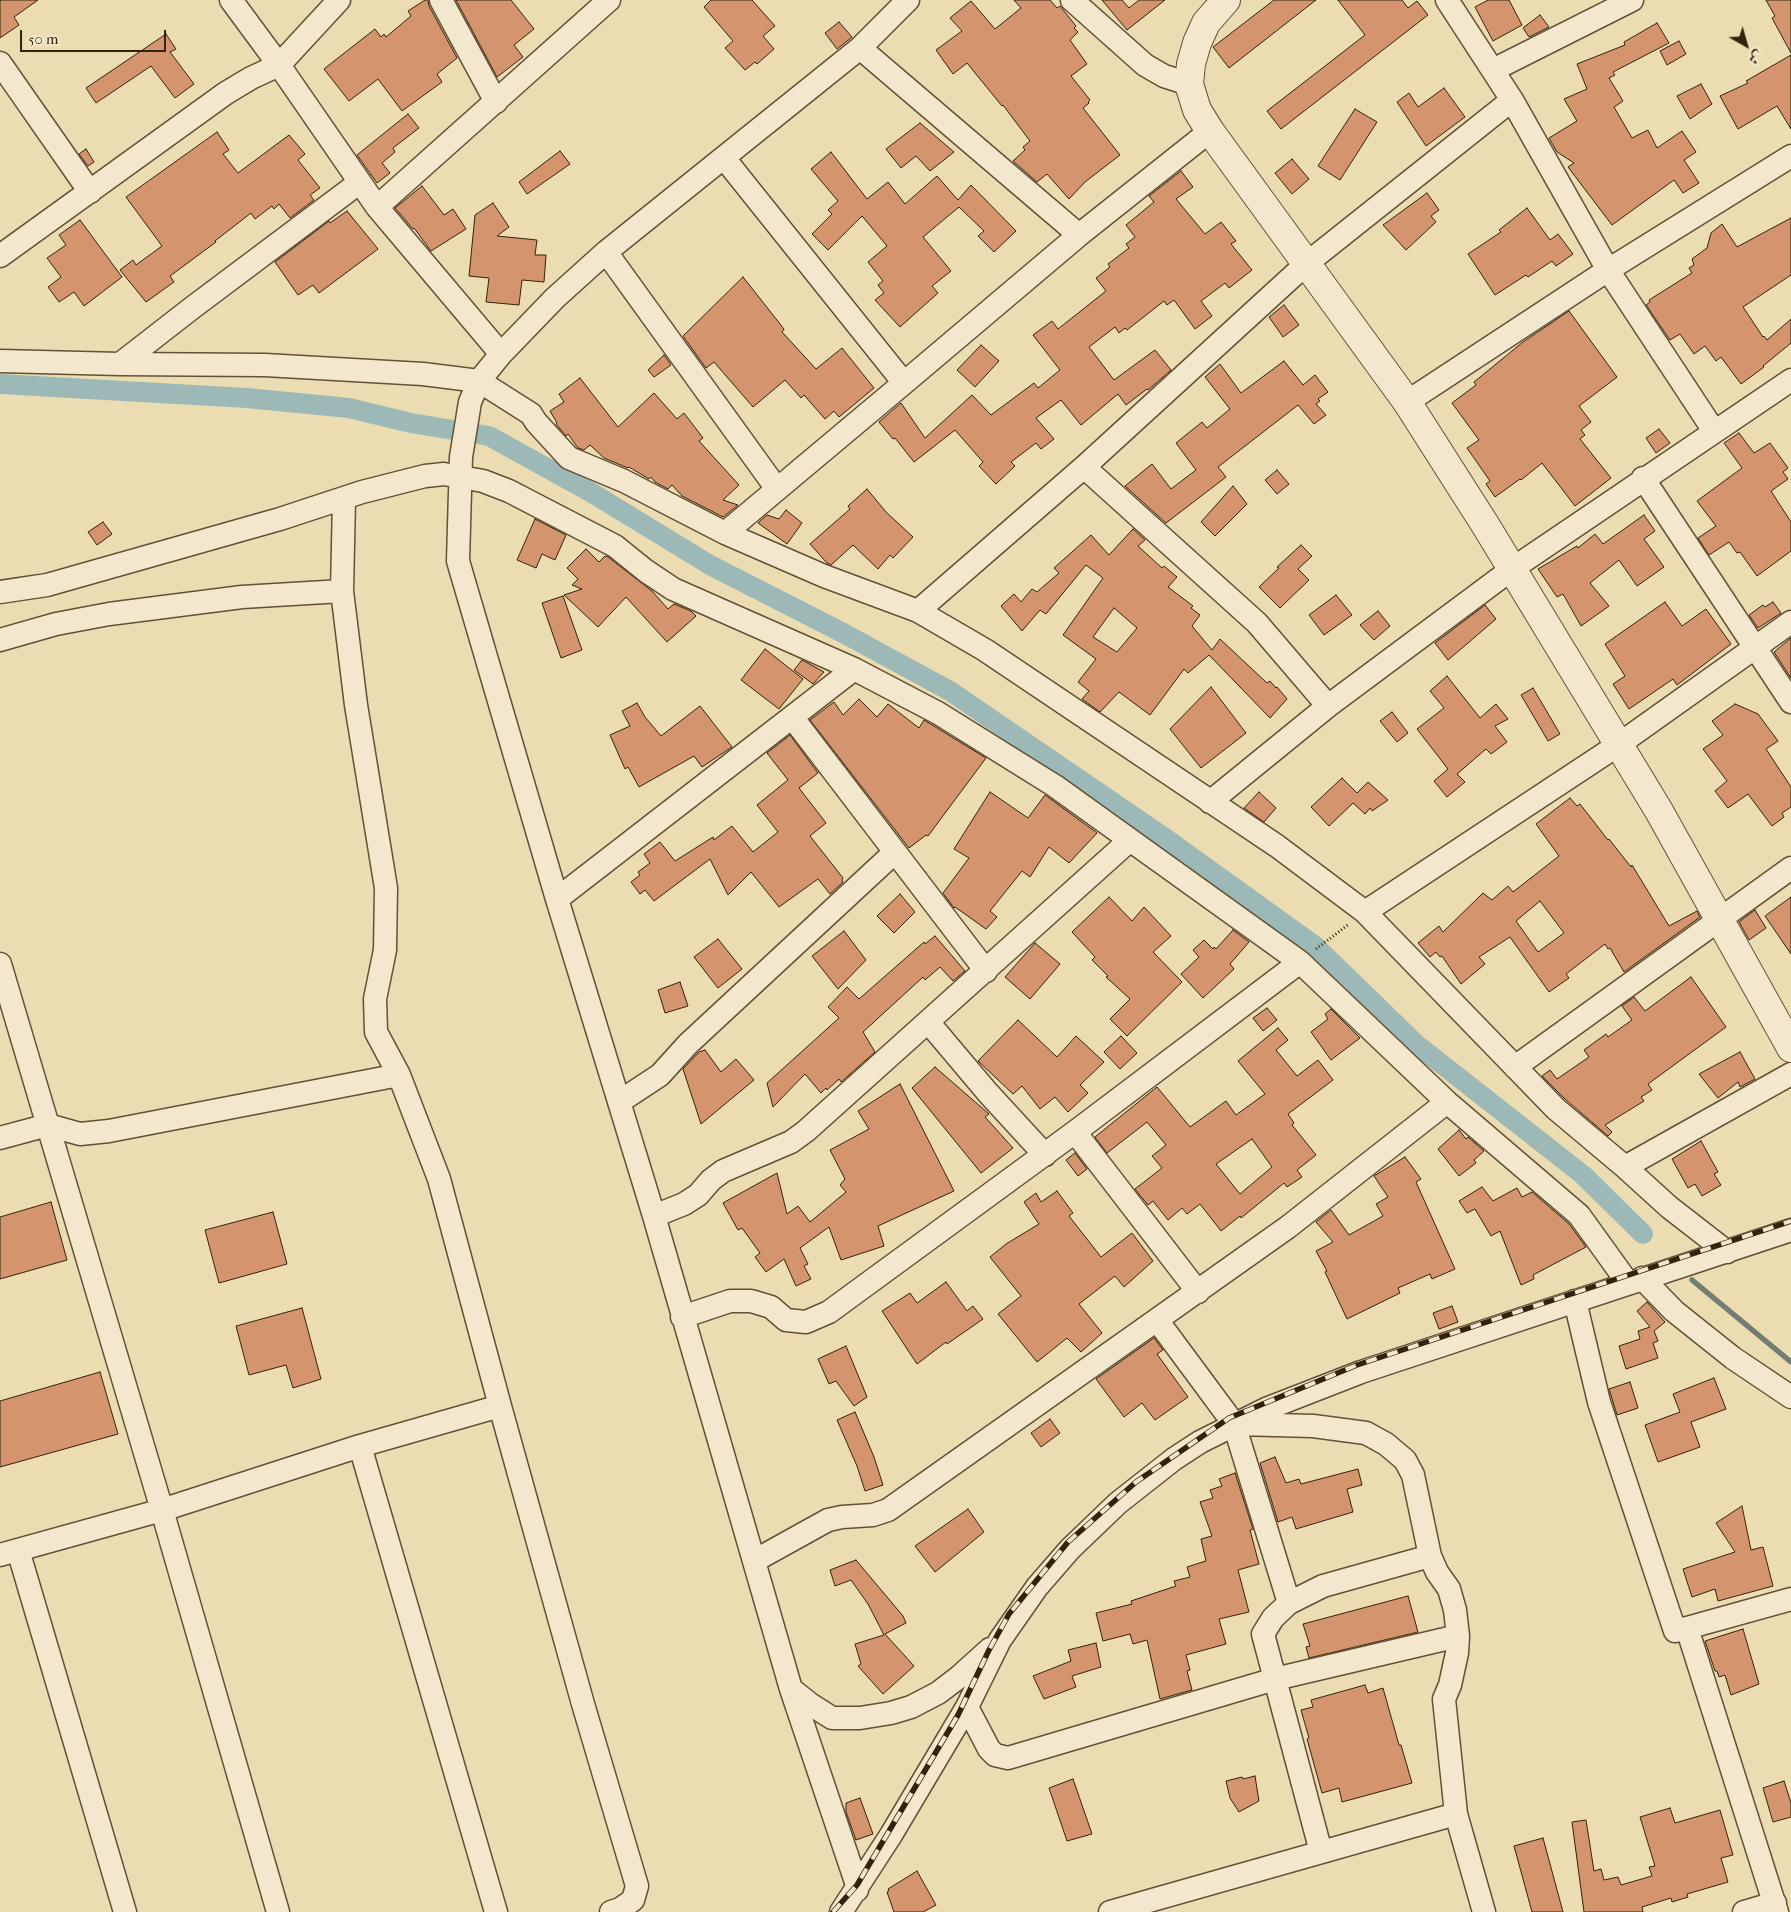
<!DOCTYPE html>
<meta charset="utf-8">
<style>
body{margin:0}
#map{position:relative;width:1791px;height:1912px;overflow:hidden;background:#ecdcb2;font-family:"IM FELL French Canon",Amiri,serif}
canvas{display:block}
.north{position:absolute;left:1721px;top:20px;width:50px;height:50px;-webkit-text-stroke:4px #f3e8cd;paint-order:stroke;rotate:142deg;font-size:14px;font-weight:700;line-height:20px;text-align:center;color:#35220c}
.north::after{content:'';display:block;margin:auto;width:18px;height:22px;background:#35220c;clip-path:polygon(50% 0,100% 100%,50% 72%,0 100%)}
.scale{position:absolute;left:20px;top:30px;width:146px;height:22px;box-sizing:border-box;border:2px solid #35220c;border-top:0;padding-left:6px;font-size:15px;line-height:18px;white-space:nowrap;color:#35220c;-webkit-text-stroke:4px #f3e8cd;paint-order:stroke}
</style>
<div id="map">
<canvas width="1791" height="1912"></canvas>
<div class="north">ش</div>
<div class="scale">50 m</div>
</div>
<script>
const g = document.querySelector('canvas').getContext('2d');
g.lineJoin = 'round';
const toPath = rows => new Path2D(rows.map(r => 'M' + r).join(''));
function trace(path, color, width, dash) { g.strokeStyle = color; g.lineWidth = width; g.lineCap = dash ? 'butt' : 'round'; g.setLineDash(dash || []); g.stroke(path); }
function paint(path, color) { g.fillStyle = color; g.fill(path, 'evenodd'); }
const stream = toPath([
 [1692,1280,1791,1362]
]);
const canal = toPath([
 [0,384,247,398,349,408,411,423,489,436,592,493,710,565,845,634,950,691,1168,840,1314,945,1416,1044,1583,1175,1643,1234]
]);
const building = toPath([
 [0,0,38,0,14,17,19,25,0,38,0,0],
 [425,0,428,0,429,6,457,58,437,74,442,82,402,111,378,79,349,101,324,69,375,29,381,37,384,34,386,37,411,16,408,11,425,0],
 [456,0,511,0,534,29,514,45,523,57,497,77,456,0],
 [711,0,752,0,775,26,763,36,774,49,757,64,755,62,745,70,725,48,733,41,704,7,711,0],
 [1014,0,1050,0,1057,8,1060,6,1076,26,1074,28,1078,32,1070,40,1087,64,1071,76,1090,100,1088,102,1089,103,1083,108,1120,155,1085,182,1069,199,1047,174,1037,182,1013,161,1025,150,1023,147,1030,141,1003,105,1002,106,967,63,953,74,936,50,962,31,950,18,971,1,995,29,1021,8,1014,0],
 [1102,0,1122,0,1129,8,1139,0,1165,0,1127,30,1102,0],
 [1274,0,1316,0,1229,68,1213,47,1274,0],
 [1338,0,1402,0,1408,8,1417,1,1428,15,1281,129,1267,111,1365,35,1338,0],
 [1488,0,1509,0,1522,25,1493,41,1475,7,1488,0],
 [1766,0,1791,0,1791,53,1772,18,1775,16,1766,0],
 [1540,15,1549,27,1529,37,1523,28,1540,15],
 [839,22,852,37,837,49,825,33,839,22],
 [1657,23,1669,43,1613,72,1615,75,1609,78,1623,101,1614,107,1632,138,1648,130,1657,148,1682,131,1696,152,1684,160,1699,183,1683,193,1674,180,1612,225,1568,167,1574,163,1557,152,1549,138,1577,121,1564,99,1587,89,1577,64,1625,45,1624,42,1657,23],
 [166,34,176,49,170,52,194,84,175,98,151,66,96,103,86,88,166,34],
 [1679,41,1686,54,1667,65,1660,51,1679,41],
 [1791,55,1791,129,1777,106,1738,129,1720,96,1748,83,1746,81,1791,55],
 [1701,84,1712,104,1690,119,1677,96,1701,84],
 [1444,88,1465,117,1426,146,1397,102,1409,93,1418,107,1444,88],
 [1355,109,1377,122,1340,180,1318,166,1355,109],
 [408,114,419,128,393,148,395,152,382,163,390,173,377,183,357,155,408,114],
 [920,123,954,152,930,171,916,156,901,168,886,149,920,123],
 [217,132,229,150,223,154,238,173,289,135,305,154,298,160,320,188,310,195,314,200,290,218,279,204,274,209,272,206,255,219,251,213,215,241,216,242,170,276,174,282,146,302,120,270,133,260,136,265,162,246,126,197,217,132],
 [86,149,94,162,88,166,79,154,86,149],
 [560,151,570,164,527,194,519,182,560,151],
 [831,152,867,199,888,182,905,204,937,176,958,200,971,185,1016,231,994,252,978,236,984,231,959,207,923,237,951,271,932,286,938,293,900,327,875,300,884,293,878,285,883,281,868,262,887,246,862,216,828,250,812,234,832,214,828,210,838,201,811,169,831,152],
 [1292,159,1309,179,1292,194,1275,173,1292,159],
 [1181,171,1193,187,1176,199,1205,234,1221,222,1236,241,1231,244,1252,270,1229,288,1225,283,1201,301,1212,316,1195,329,1174,300,1167,305,1164,301,1127,330,1125,328,1119,333,1115,327,1089,347,1114,380,1155,350,1171,370,1148,390,1147,389,1126,405,1118,394,1081,425,1061,400,1036,418,1054,439,1041,449,1036,443,1011,462,1015,466,996,484,979,466,983,462,955,430,914,462,895,438,893,439,879,422,901,403,925,438,972,395,991,415,1034,383,1038,388,1060,370,1033,335,1052,321,1058,329,1106,291,1096,278,1110,267,1108,264,1129,248,1126,244,1135,237,1126,225,1154,202,1149,196,1181,171],
 [422,186,444,215,453,209,466,229,431,251,414,228,413,229,395,208,422,186],
 [1427,193,1439,210,1431,216,1436,222,1406,250,1383,225,1427,193],
 [493,203,509,227,497,236,537,240,535,255,546,255,544,282,522,280,519,305,486,302,489,278,469,276,475,215,493,203],
 [1527,208,1550,240,1558,234,1573,254,1556,266,1552,261,1528,277,1526,275,1495,295,1468,254,1501,232,1499,230,1527,208],
 [347,211,378,249,319,293,313,285,298,295,275,262,329,221,330,223,347,211],
 [1791,218,1791,275,1743,307,1763,337,1764,336,1767,340,1791,319,1791,343,1763,366,1764,367,1741,384,1721,357,1716,361,1705,346,1694,354,1680,334,1670,340,1646,305,1650,302,1649,300,1692,273,1689,268,1694,265,1692,259,1707,248,1711,233,1722,224,1737,247,1791,218],
 [80,220,122,277,84,306,74,292,59,302,48,287,61,277,47,258,66,245,59,235,80,220],
 [743,277,784,329,782,332,816,369,842,348,874,388,839,417,834,411,825,419,804,395,801,398,785,380,753,407,714,362,706,368,683,336,743,277],
 [1284,305,1299,325,1283,337,1269,317,1284,305],
 [1569,311,1617,377,1579,406,1591,422,1581,430,1585,435,1580,439,1611,478,1575,506,1542,463,1521,480,1520,479,1495,497,1486,484,1490,481,1467,448,1479,440,1452,403,1476,385,1474,382,1523,342,1569,311],
 [981,345,999,361,975,387,957,370,981,345],
 [664,355,671,365,654,377,648,370,664,355],
 [1284,361,1303,385,1315,375,1328,392,1318,399,1320,401,1316,404,1326,415,1314,424,1298,405,1218,467,1226,477,1166,523,1125,486,1152,464,1171,489,1196,470,1176,443,1202,422,1207,428,1230,409,1205,377,1220,364,1241,393,1284,361],
 [580,378,618,427,654,393,677,419,684,413,703,438,699,441,739,485,723,500,738,505,723,517,682,496,672,485,668,489,655,482,651,477,649,479,629,467,628,468,604,458,590,445,584,450,578,448,568,434,566,436,556,424,557,423,550,411,564,402,559,394,580,378],
 [1659,429,1670,443,1656,453,1646,438,1659,429],
 [1739,433,1754,453,1770,443,1788,468,1783,472,1788,479,1771,491,1791,522,1791,551,1757,576,1740,552,1737,553,1729,542,1709,555,1698,538,1716,526,1697,501,1742,468,1724,443,1739,433],
 [1277,470,1289,484,1277,494,1265,480,1277,470],
 [1233,486,1247,504,1215,536,1201,522,1233,486],
 [867,489,886,512,913,537,893,558,890,555,878,569,853,545,831,565,827,563,810,544,850,509,848,506,867,489],
 [786,510,802,523,787,544,758,523,767,515,779,519,786,510],
 [1644,515,1655,531,1644,539,1664,567,1637,586,1619,560,1590,583,1609,606,1581,626,1563,594,1557,597,1538,569,1577,546,1578,548,1595,534,1603,544,1644,515],
 [535,519,566,535,555,560,542,554,536,568,517,560,535,519],
 [103,522,112,534,97,545,88,532,103,522],
 [1133,529,1145,540,1138,546,1162,568,1164,566,1177,577,1168,587,1193,606,1191,608,1200,615,1192,626,1212,650,1220,639,1267,683,1270,681,1276,688,1277,687,1287,699,1270,718,1209,655,1188,673,1184,669,1150,715,1119,692,1100,712,1082,699,1089,691,1078,682,1096,659,1063,635,1103,578,1086,565,1046,614,1040,610,1022,631,1001,606,1014,594,1021,602,1032,589,1037,592,1059,573,1054,568,1091,535,1109,555,1133,529],
 [1114,608,1137,628,1117,652,1093,637,1114,608],
 [1301,545,1312,556,1298,569,1309,580,1280,608,1259,587,1279,568,1277,567,1301,545],
 [586,549,599,562,605,556,608,557,652,591,668,609,674,604,691,611,696,616,667,642,626,597,598,627,564,595,582,589,572,585,578,579,567,568,586,549],
 [1336,595,1352,615,1324,635,1309,615,1336,595],
 [563,596,582,650,561,658,542,603,563,596],
 [1665,602,1682,626,1706,609,1731,644,1677,685,1673,679,1629,709,1613,684,1625,676,1605,644,1665,602],
 [1773,602,1781,613,1758,628,1749,615,1763,605,1765,607,1773,602],
 [1485,605,1496,619,1448,660,1435,643,1485,605],
 [1378,611,1390,626,1374,640,1360,625,1378,611],
 [1791,638,1791,678,1774,652,1791,638],
 [765,649,803,679,779,709,741,680,765,649],
 [802,660,824,672,813,684,794,670,802,660],
 [1447,676,1480,718,1496,704,1508,719,1495,726,1507,742,1491,754,1486,749,1457,774,1465,782,1447,797,1434,781,1448,769,1417,729,1444,708,1430,691,1447,676],
 [1211,687,1246,733,1201,768,1170,729,1211,687],
 [1533,688,1560,734,1548,741,1521,695,1533,688],
 [859,699,877,717,888,704,919,728,924,720,986,758,928,836,926,835,909,848,810,720,834,702,843,715,859,699],
 [637,703,645,717,661,736,700,706,732,747,702,767,694,756,639,787,628,767,625,769,610,735,630,726,622,711,637,703],
 [1735,704,1758,714,1778,741,1766,749,1791,787,1791,807,1782,813,1784,817,1772,826,1748,794,1728,808,1715,791,1727,781,1703,749,1723,735,1712,721,1735,704],
 [1392,712,1408,733,1397,742,1380,721,1392,712],
 [790,735,818,773,799,788,826,823,810,836,843,878,842,880,843,882,830,894,818,879,779,907,751,872,728,895,710,859,654,901,645,890,640,894,631,882,640,875,638,872,650,863,644,854,660,842,675,861,713,837,714,840,732,826,753,852,778,832,757,805,788,780,767,753,790,735],
 [1342,778,1357,793,1368,782,1388,800,1372,811,1370,808,1365,814,1353,803,1329,826,1311,807,1342,778],
 [990,792,1028,818,1045,795,1097,833,1069,863,1049,847,1030,877,1022,871,990,911,997,917,986,929,955,907,954,908,943,893,969,858,954,849,990,792],
 [1259,792,1276,808,1264,822,1244,808,1259,792],
 [1570,798,1577,806,1580,804,1608,840,1609,839,1631,867,1632,865,1669,926,1697,911,1700,917,1624,972,1610,948,1608,949,1605,944,1566,974,1569,978,1549,992,1510,937,1479,957,1485,964,1461,984,1442,956,1440,957,1436,952,1430,957,1418,943,1439,926,1443,932,1483,893,1492,900,1508,886,1513,892,1559,856,1536,824,1570,798],
 [1540,901,1564,933,1538,952,1516,921,1540,901],
 [900,894,915,912,894,933,877,916,900,894],
 [1109,897,1132,921,1144,907,1171,936,1153,952,1182,982,1127,1036,1110,1019,1130,999,1106,977,1108,976,1092,960,1095,957,1072,932,1109,897],
 [1791,897,1791,954,1765,916,1791,897],
 [1755,910,1766,928,1749,940,1739,922,1755,910],
 [1233,930,1249,942,1230,964,1234,969,1203,998,1181,974,1199,957,1193,950,1204,940,1213,949,1214,947,1216,949,1233,930],
 [844,931,866,960,838,989,812,956,844,931],
 [935,936,965,971,953,981,940,967,925,980,923,977,863,1032,875,1052,841,1082,839,1079,827,1090,826,1088,821,1093,805,1074,773,1107,767,1083,839,1018,828,1007,847,987,859,999,924,942,925,944,935,936],
 [718,939,742,969,718,988,694,957,718,939],
 [1035,943,1060,964,1030,999,1005,977,1035,943],
 [1691,977,1726,1027,1648,1084,1652,1090,1641,1097,1644,1101,1605,1125,1612,1132,1608,1136,1565,1099,1542,1076,1550,1070,1557,1079,1589,1057,1584,1050,1606,1034,1608,1037,1632,1020,1622,1006,1634,997,1645,1011,1691,977],
 [680,982,688,1006,665,1013,658,990,680,982],
 [1267,1008,1277,1020,1263,1031,1253,1018,1267,1008],
 [1331,1009,1360,1038,1331,1060,1311,1032,1328,1019,1325,1014,1331,1009],
 [1018,1020,1057,1057,1076,1036,1104,1062,1080,1085,1088,1093,1068,1112,1055,1097,1040,1109,1022,1086,1013,1094,978,1061,1018,1020],
 [1278,1028,1288,1040,1276,1050,1297,1076,1318,1060,1333,1080,1288,1114,1294,1123,1292,1125,1316,1155,1297,1170,1302,1177,1287,1187,1284,1183,1241,1218,1240,1216,1221,1231,1200,1204,1187,1214,1182,1208,1168,1220,1153,1201,1148,1205,1135,1189,1162,1168,1152,1156,1166,1145,1147,1122,1107,1153,1095,1137,1157,1087,1190,1127,1226,1101,1236,1115,1265,1094,1238,1061,1278,1028],
 [1252,1139,1272,1167,1240,1194,1216,1164,1252,1139],
 [1121,1036,1137,1053,1120,1069,1104,1052,1121,1036],
 [705,1050,721,1072,736,1059,754,1080,701,1124,683,1069,699,1052,705,1050],
 [1740,1052,1755,1079,1740,1087,1738,1082,1718,1098,1699,1074,1740,1052],
 [935,1067,989,1114,985,1117,1013,1148,981,1173,912,1088,935,1067],
 [900,1084,954,1191,878,1226,884,1246,841,1260,829,1227,800,1248,808,1264,804,1266,811,1279,796,1286,784,1259,766,1272,755,1257,760,1253,742,1228,738,1230,723,1203,777,1173,787,1214,798,1206,810,1222,846,1192,840,1185,845,1179,830,1150,869,1129,858,1111,900,1084],
 [1459,1130,1466,1139,1468,1137,1484,1151,1474,1160,1476,1163,1459,1176,1438,1149,1459,1130],
 [1701,1141,1718,1172,1714,1174,1721,1185,1702,1196,1695,1184,1688,1188,1672,1159,1701,1141],
 [1075,1153,1087,1169,1078,1176,1066,1160,1075,1153],
 [1405,1157,1421,1179,1416,1182,1455,1269,1432,1279,1430,1274,1398,1288,1400,1293,1347,1319,1325,1272,1327,1271,1316,1251,1333,1242,1316,1222,1331,1210,1349,1235,1383,1216,1376,1204,1388,1197,1374,1176,1405,1157],
 [1482,1187,1493,1201,1517,1188,1522,1197,1532,1192,1569,1224,1586,1247,1533,1275,1534,1279,1521,1285,1500,1231,1491,1236,1475,1209,1467,1213,1459,1201,1482,1187],
 [1057,1191,1073,1213,1069,1216,1101,1257,1132,1233,1153,1261,1124,1287,1115,1276,1079,1304,1102,1333,1081,1352,1067,1338,1037,1362,998,1314,1021,1296,990,1257,1006,1244,1039,1224,1024,1202,1036,1193,1041,1202,1057,1191],
 [51,1202,67,1260,0,1279,0,1217,51,1202],
 [273,1212,287,1264,219,1283,205,1230,273,1212],
 [946,1282,967,1311,973,1306,983,1319,947,1344,946,1342,917,1364,882,1311,910,1293,917,1303,946,1282],
 [1647,1302,1665,1322,1654,1331,1658,1341,1653,1343,1658,1358,1626,1369,1619,1346,1640,1339,1638,1331,1650,1327,1637,1311,1647,1302],
 [1452,1306,1458,1322,1439,1329,1433,1313,1452,1306],
 [302,1308,321,1379,293,1388,286,1365,249,1375,236,1326,302,1308],
 [1154,1338,1163,1350,1157,1354,1188,1397,1155,1420,1142,1403,1124,1417,1096,1379,1154,1338],
 [846,1346,867,1397,854,1406,836,1381,829,1384,818,1359,846,1346],
 [100,1372,118,1434,0,1467,0,1401,100,1372],
 [1714,1378,1726,1409,1691,1422,1700,1447,1658,1462,1645,1425,1680,1412,1673,1394,1714,1378],
 [1630,1382,1638,1408,1617,1415,1609,1389,1630,1382],
 [855,1412,874,1457,883,1485,865,1491,857,1466,837,1420,855,1412],
 [1050,1419,1060,1433,1041,1447,1031,1433,1050,1419],
 [1275,1457,1286,1483,1299,1479,1301,1484,1358,1469,1362,1485,1347,1489,1353,1512,1296,1529,1292,1517,1278,1522,1260,1463,1275,1457],
 [1235,1473,1253,1529,1250,1530,1259,1564,1238,1570,1249,1612,1219,1619,1226,1644,1186,1655,1190,1670,1187,1671,1192,1690,1160,1699,1147,1640,1133,1644,1130,1634,1103,1641,1096,1613,1132,1604,1131,1601,1176,1586,1174,1581,1190,1577,1187,1567,1206,1561,1201,1539,1212,1536,1200,1502,1213,1498,1210,1490,1222,1486,1219,1479,1235,1473],
 [1742,1506,1751,1550,1763,1547,1773,1586,1718,1601,1715,1589,1692,1597,1683,1569,1735,1552,1716,1523,1742,1506],
 [968,1509,984,1532,935,1572,915,1546,968,1509],
 [856,1560,903,1616,906,1623,885,1634,914,1666,883,1694,858,1666,861,1664,855,1644,884,1635,868,1604,851,1580,835,1586,830,1570,856,1560],
 [1408,1596,1418,1632,1309,1658,1306,1647,1310,1646,1303,1624,1408,1596],
 [1743,1629,1759,1684,1731,1695,1725,1675,1719,1677,1717,1671,1715,1671,1705,1641,1743,1629],
 [1096,1643,1101,1667,1072,1676,1076,1687,1044,1699,1033,1676,1071,1661,1068,1650,1096,1643],
 [1365,1685,1368,1693,1383,1688,1399,1745,1401,1745,1412,1783,1342,1802,1339,1788,1322,1793,1307,1739,1309,1738,1301,1710,1313,1707,1311,1700,1365,1685],
 [1255,1776,1259,1801,1239,1812,1230,1798,1226,1781,1242,1777,1243,1779,1255,1776],
 [1073,1779,1092,1834,1067,1841,1049,1788,1073,1779],
 [1784,1781,1791,1803,1791,1817,1773,1822,1763,1788,1784,1781],
 [860,1798,873,1834,856,1840,846,1812,846,1803,860,1798],
 [1670,1808,1675,1823,1720,1810,1733,1855,1721,1858,1728,1882,1687,1894,1688,1897,1672,1902,1671,1898,1642,1907,1643,1912,1584,1912,1572,1822,1586,1820,1594,1871,1601,1869,1604,1880,1618,1877,1621,1885,1652,1876,1649,1867,1655,1866,1640,1817,1670,1808],
 [1543,1838,1563,1912,1532,1912,1514,1846,1543,1838],
 [917,1871,936,1905,923,1912,894,1912,887,1892,889,1891,888,1889,917,1871]
]);
const path = toPath([
 [1316,949,1349,924]
]);
const minor = toPath([
 [231,0,279,65,377,207,501,354],
 [441,0,496,102],
 [1072,0,1145,65,1164,76,1189,84],
 [1447,0,1512,100,1608,270,1714,431],
 [860,48,1079,235],
 [0,63,90,192],
 [1493,70,1632,0],
 [724,158,904,383],
 [377,207,609,0],
 [606,252,777,489],
 [0,256,226,93,251,78,279,65,339,0],
 [0,361,120,364,265,365,423,374,479,381,531,414,536,422,569,458,624,481,725,533,824,576,918,611,985,650,1277,846,1365,912,1556,1109,1625,1167,1669,1207,1727,1252],
 [120,364,192,308,360,182],
 [1407,402,1608,270,1791,156],
 [1084,467,1257,623,1328,706],
 [1643,478,1791,702],
 [344,499,342,591,356,705,386,888,385,950,375,999,376,1032,399,1075,439,1179,500,1406,583,1704,637,1886,633,1900,620,1909,611,1912],
 [725,533,904,383,1079,235,1210,131],
 [0,592,47,585,280,519,362,492,425,476,444,474,483,481,509,491,615,546,646,571,673,589,854,669,938,713,1055,786,1300,962,1447,1102,1579,1215,1628,1283],
 [918,611,1084,467,1306,264,1512,100],
 [0,640,56,624,109,614,242,597,342,591],
 [792,717,986,971],
 [1210,802,1328,706,1512,569,1791,380],
 [557,899,854,669],
 [1365,912,1618,745,1791,622],
 [0,964,162,1510,278,1912],
 [929,1023,988,1093,1045,1155],
 [1515,1067,1791,868],
 [619,1102,660,1075,688,1044,895,852],
 [1075,1132,1198,1292],
 [0,1138,48,1125,80,1134,109,1131,399,1075],
 [1625,1167,1791,1074],
 [654,1216,684,1204,698,1195,711,1180,723,1171,791,1142,806,1131,1130,840],
 [1642,1278,1674,1311,1733,1358,1791,1397],
 [1575,1301,1599,1402,1675,1631,1687,1628,1777,1912],
 [682,1317,730,1301,751,1301,771,1307,786,1320,806,1322,829,1312,1075,1132,1300,962],
 [1157,1320,1234,1424,1289,1603],
 [1237,1424,1313,1426,1366,1433,1386,1444,1405,1460,1413,1475,1430,1556,1437,1572,1449,1589,1455,1610,1458,1636,1457,1653,1450,1685,1444,1699,1456,1814],
 [360,1446,496,1912],
 [18,1550,125,1912],
 [0,1555,162,1510,360,1446,500,1406],
 [754,1561,828,1520,842,1517,873,1515,888,1510,1288,1227,1447,1102],
 [1687,1628,1791,1599],
 [791,1689,810,1704,832,1718,860,1718,891,1713,911,1707,938,1693,959,1677,990,1649],
 [967,1707,989,1749,995,1755,1008,1758,1275,1679,1458,1636],
 [1321,1852,1263,1634,1273,1618,1289,1603,1323,1586,1430,1556],
 [857,1890,857,1885,791,1689,654,1216,557,899,458,561,461,457,470,402,479,381,501,354,555,298,606,252,860,48,908,0],
 [841,1912,891,1835,967,1707,1000,1640,1037,1587,1070,1549,1118,1503,1174,1459,1200,1442,1266,1409,1361,1372,1791,1230],
 [1110,1912,1456,1814,1484,1912],
 [1744,1912,1775,1903]
]);
const tertiary = toPath([
 [1226,0,1206,23,1197,43,1191,64,1189,84,1197,110,1210,131,1407,402,1486,526,1659,811,1791,1048]
]);
const rail = toPath([
 [833,1912,857,1885,958,1715,989,1650,1009,1614,1068,1542,1136,1482,1229,1418,1357,1365,1791,1221]
]);
trace(stream, '#737d73', 5.5);
trace(canal, '#9db9b7', 20);
paint(building, '#d3946e');
trace(building, '#35220c', 1);
trace(minor, '#635036', 25);
trace(tertiary, '#635036', 30);
trace(path, '#35220c', 3, [1, 2.5]);
trace(minor, '#f3e8cd', 22);
trace(tertiary, '#f3e8cd', 28);
trace(rail, '#35220c', 5.5);
trace(rail, '#f3e8cd', 4, [11]);
</script>
